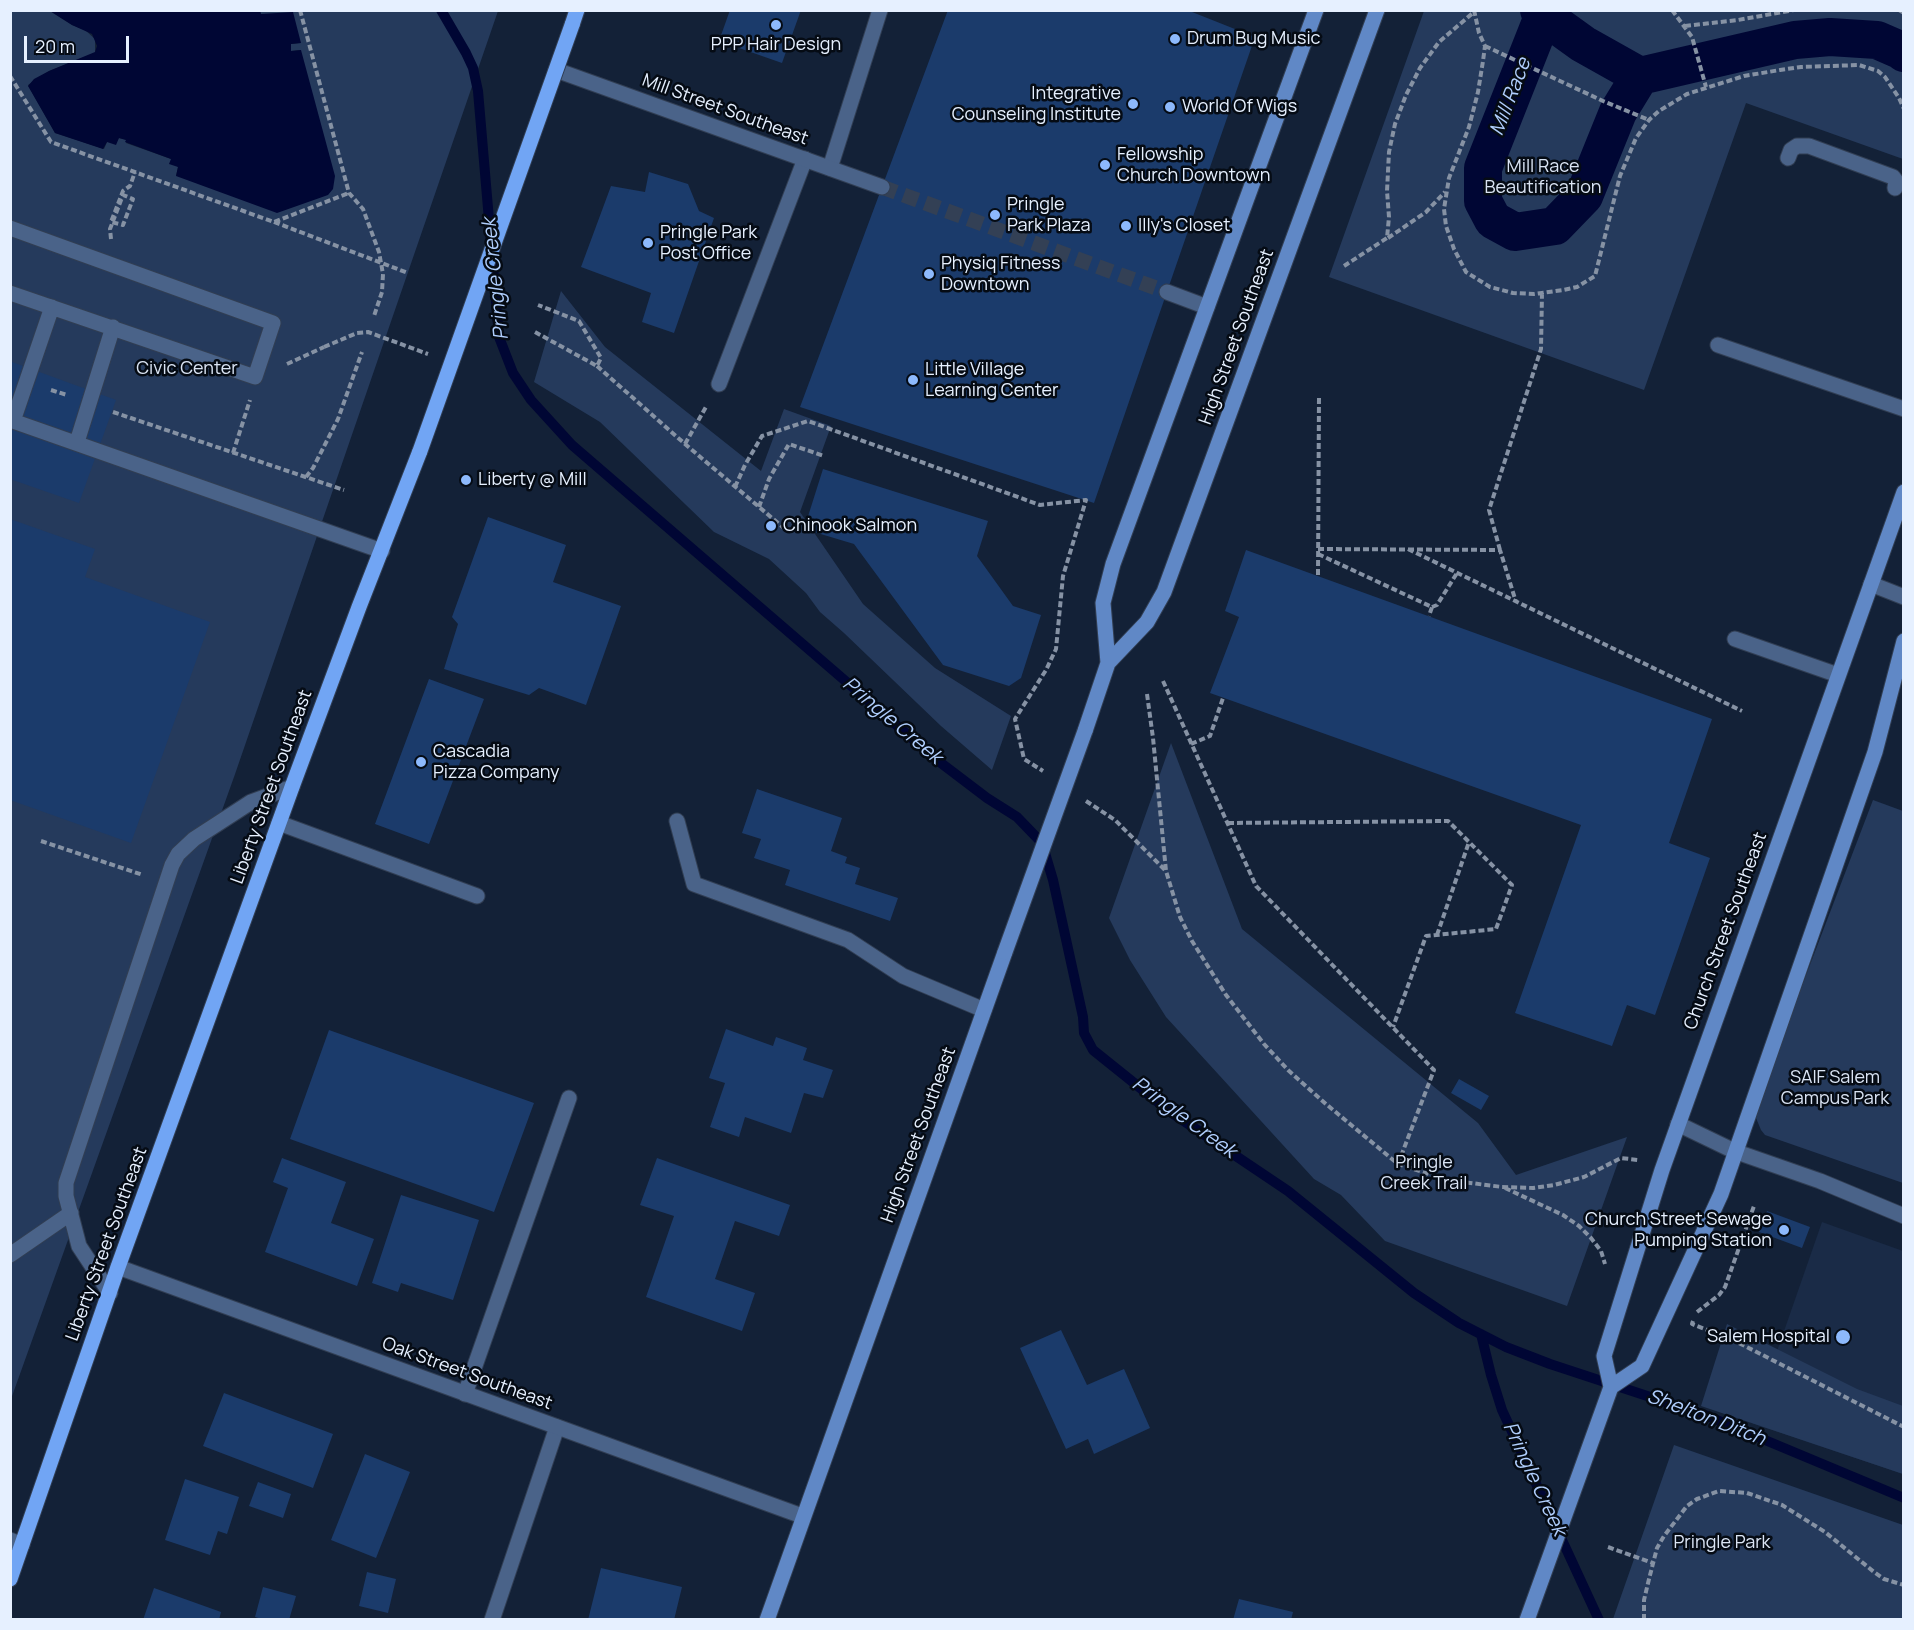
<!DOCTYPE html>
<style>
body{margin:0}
#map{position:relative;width:1914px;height:1630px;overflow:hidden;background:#132137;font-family:Manrope,sans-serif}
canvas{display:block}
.frame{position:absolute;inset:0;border:12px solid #e6f0ff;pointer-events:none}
.scale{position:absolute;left:24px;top:36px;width:105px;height:27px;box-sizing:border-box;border:3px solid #e6f0ff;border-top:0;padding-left:8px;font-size:18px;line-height:21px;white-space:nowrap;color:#e6f0ff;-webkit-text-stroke:4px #050b14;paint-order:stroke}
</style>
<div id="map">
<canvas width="1914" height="1630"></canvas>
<div class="frame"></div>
<div class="scale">20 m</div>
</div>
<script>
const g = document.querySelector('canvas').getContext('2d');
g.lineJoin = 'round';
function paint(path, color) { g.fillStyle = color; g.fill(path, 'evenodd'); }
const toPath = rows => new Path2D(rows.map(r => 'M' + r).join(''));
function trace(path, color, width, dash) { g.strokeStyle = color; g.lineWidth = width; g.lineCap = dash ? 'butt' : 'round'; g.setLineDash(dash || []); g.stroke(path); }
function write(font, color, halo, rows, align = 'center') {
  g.font = font + ' Manrope,sans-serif'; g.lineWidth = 5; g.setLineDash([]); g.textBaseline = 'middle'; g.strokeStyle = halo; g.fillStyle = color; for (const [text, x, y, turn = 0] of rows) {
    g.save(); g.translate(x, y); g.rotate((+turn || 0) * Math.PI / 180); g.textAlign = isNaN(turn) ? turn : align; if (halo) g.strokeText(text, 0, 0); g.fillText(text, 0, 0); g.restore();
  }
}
const built = toPath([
 [1822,1222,1903,1251,1903,1474,1752,1423]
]);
const green = toPath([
 [11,11,50,11,72,25,85,30,95,39,95,53,49,71,28,85,55,133,104,149,107,142,119,138,127,140,126,143,171,159,178,167,176,176,301,50,291,51,291,44,300,43,260,14,260,11,498,11,234,777,11,1399],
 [1424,11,1903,11,1903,159,1746,103,1644,390,1329,277],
 [561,291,605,347,761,471,784,409,831,426,800,512,863,604,935,668,1011,716,992,770,941,726,844,633,820,612,806,593,769,559,714,532,600,422,534,382],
 [1171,743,1242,929,1478,1123,1516,1175,1627,1137,1567,1306,1385,1241,1341,1195,1314,1179,1166,1017,1130,960,1109,918],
 [1873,800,1903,811,1903,1183,1765,1135,1761,1130,1756,1118,1759,1098],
 [1727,1324,1857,1389,1903,1406,1903,1474,1701,1406],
 [1674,1445,1903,1525,1903,1619,1613,1619]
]);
const water = toPath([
 [260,10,261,14,293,12,301,43,291,44,291,51,301,50,335,176,333,189,328,195,277,213,176,176,178,167,169,164,171,159,125,142,126,140,119,138,116,145,107,142,103,149,55,133,28,86,34,79,49,71,95,52,97,46,92,34,72,25,50,11]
]);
const stream = toPath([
 [441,10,466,53,473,68,478,91,499,337,513,373,531,400,572,445,937,760,987,798,1017,817,1042,843,1053,880,1083,1017,1084,1033,1093,1050,1169,1111,1288,1191,1414,1293,1459,1323,1506,1347,1550,1364,1705,1415,1904,1498],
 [1481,1334,1491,1375,1502,1410,1599,1620]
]);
const canal = toPath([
 [1539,10,1542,19,1483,168,1483,201,1493,220,1515,232,1555,226,1584,196,1618,112,1640,76,1795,40,1830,37,1877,40,1900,50,1904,53],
 [1542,19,1558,26,1583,44,1640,76]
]);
const building = toPath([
 [730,10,801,10,782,63,719,41],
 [948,10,1187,10,1255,37,1094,503,800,407],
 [649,172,688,184,699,211,714,218,674,333,642,322,651,293,581,267,611,186,645,192],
 [12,362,116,400,79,503,10,479],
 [823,469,988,521,977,556,1013,606,1041,615,1021,678,1009,686,943,665,854,544,804,529],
 [488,517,566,545,553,582,621,606,586,705,539,688,529,695,444,669,458,624,452,617],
 [10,519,95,549,85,577,210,622,131,843,10,800],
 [1246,550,1712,719,1669,843,1710,858,1655,1015,1627,1005,1612,1046,1515,1013,1581,825,1210,693,1239,617,1225,611],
 [429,679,484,699,429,844,375,824],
 [757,789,842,818,831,851,847,857,845,863,860,868,855,884,898,898,890,921,785,885,790,870,754,858,761,839,742,833],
 [726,1029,773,1046,776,1037,807,1048,803,1060,833,1070,823,1098,804,1093,791,1133,745,1117,739,1137,710,1127,725,1083,709,1078],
 [329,1030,534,1103,494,1212,290,1139],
 [1459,1079,1489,1096,1481,1110,1451,1093],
 [282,1158,346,1182,331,1223,374,1239,357,1286,265,1252,288,1188,273,1182],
 [657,1158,790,1205,779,1236,735,1221,715,1279,755,1293,742,1331,646,1297,674,1216,640,1205],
 [401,1195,479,1220,453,1300,401,1283,398,1292,372,1283],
 [1767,1211,1810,1227,1802,1248,1759,1232],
 [1061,1330,1087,1385,1124,1369,1150,1428,1094,1454,1088,1439,1066,1449,1020,1348],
 [224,1393,333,1434,313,1488,203,1446],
 [365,1454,410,1472,376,1558,331,1540],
 [185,1479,239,1497,227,1534,218,1531,210,1555,165,1540],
 [258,1482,291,1494,283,1518,249,1506],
 [601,1568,682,1587,674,1620,588,1620],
 [367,1572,396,1579,388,1613,359,1606],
 [263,1587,296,1596,289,1620,265,1620,255,1617],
 [154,1588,221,1612,219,1620,143,1620],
 [1239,1599,1293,1612,1291,1620,1233,1620]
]);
const streetTunnel = toPath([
 [882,187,1167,292]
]);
const path = toPath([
 [300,10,349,193,363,209,379,252,383,274,382,292,374,316],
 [1474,10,1479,33,1485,46,1483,61,1478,92,1469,127,1449,178,1444,209,1446,226,1454,249,1466,272,1490,287,1513,293,1534,294,1563,290,1577,287,1595,276,1620,176,1636,138,1649,120,1659,111,1687,94,1744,76,1780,70,1801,67,1859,65,1878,71,1885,77,1899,98,1904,109],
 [1672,10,1692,37,1706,87],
 [1899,10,1904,13],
 [1685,26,1738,20,1794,10],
 [1485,46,1603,101,1649,120],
 [10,76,51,142,274,222,349,193],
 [274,222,408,273],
 [1388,238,1426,212,1445,192],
 [111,239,110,229,123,195,133,199,123,225,111,222,123,191,130,186,135,172],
 [1344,266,1387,238,1389,217,1387,191,1389,152,1395,124,1406,95,1420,68,1439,42,1474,12],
 [535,332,597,366,601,358,579,321,538,305],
 [287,364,324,347],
 [597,366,685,444,785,529],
 [51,390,67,395],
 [113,412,344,490],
 [685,444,707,405],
 [233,453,250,400],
 [306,477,313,468,338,419,362,352],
 [735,487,745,465,762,436,808,421,1040,505,1086,500,1063,576,1056,649,1046,670,1015,719,1024,759,1043,771],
 [759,507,769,479,789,444,824,456],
 [1318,549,1500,550,1516,602],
 [1408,549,1742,711],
 [1500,550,1489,510,1541,349,1542,293],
 [1318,554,1432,607,1429,616],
 [1318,575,1319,396],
 [1432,607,1437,605,1457,573],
 [1163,681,1256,886,1434,1070,1398,1164],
 [1147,694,1153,738,1166,871,1180,917,1192,941,1226,995,1264,1044,1288,1070,1326,1104,1398,1164,1447,1180,1502,1187,1533,1188,1554,1185,1584,1177,1621,1158,1638,1160],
 [1191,744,1210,736,1223,698],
 [1086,801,1115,820,1166,871],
 [1228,823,1448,821,1512,885,1496,929,1426,936,1393,1027],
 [41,841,143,875],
 [1437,935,1469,842],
 [1505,1188,1563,1215,1579,1226,1591,1238,1601,1251,1605,1264],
 [1697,1312,1719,1295,1725,1287,1754,1206],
 [1693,1321,1692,1324,1733,1340,1904,1427],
 [1608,1547,1653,1563],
 [1644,1620,1644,1600,1649,1579,1657,1548,1664,1536,1687,1506,1697,1499,1719,1491,1747,1493,1782,1505,1825,1532,1874,1572,1884,1579,1904,1585]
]);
const lane = toPath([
 [1788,158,1791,150,1797,146,1809,146,1893,177,1896,181,1895,188],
 [830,168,880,10],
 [10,228,273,323,255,377,10,293],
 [1718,345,1904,409],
 [719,384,805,159],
 [10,420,382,551],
 [13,421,52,307],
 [77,442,113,327],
 [1871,584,1904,597],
 [1735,639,1838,675],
 [677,821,694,884,848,940,903,976,984,1010],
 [279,823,477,896],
 [10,1255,71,1213],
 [110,1293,79,1246,66,1196,66,1183,172,865,178,854,194,839,251,802,292,787],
 [465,1394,569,1098],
 [10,1540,22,1545],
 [492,1620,557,1427]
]);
const street = toPath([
 [556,70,882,187],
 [1167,292,1207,307],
 [1678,1124,1734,1151,1820,1181,1904,1216],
 [118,1267,802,1516]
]);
const secondary = toPath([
 [1108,663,1147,622,1164,592,1377,10],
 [1085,731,1108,663,1103,603,1113,564,1316,10],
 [1611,1387,1642,1366,1721,1194,1875,752,1904,641],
 [767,1620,1005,952],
 [1527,1620,1611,1387,1604,1356,1662,1170,1904,492]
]);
const primary = toPath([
 [572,25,577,10],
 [10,1579,118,1267,292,787,359,607,420,451]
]);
const pathBridge = toPath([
 [324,347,357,333,368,332,428,354]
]);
const secondaryBridge = toPath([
 [1005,952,1085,731]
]);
const primaryBridge = toPath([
 [420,451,572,25]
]);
const markers = [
 [776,25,6,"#8db9fc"],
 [1175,39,6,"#8db9fc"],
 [1133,104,6,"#8db9fc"],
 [1170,107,6,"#8db9fc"],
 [1105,165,6,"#8db9fc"],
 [995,215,6,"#8db9fc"],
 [1126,226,6,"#8db9fc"],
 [648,243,6,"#8db9fc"],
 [929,274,6,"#8db9fc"],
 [913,380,6,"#8db9fc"],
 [466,480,6,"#8db9fc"],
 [771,526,6,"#8db9fc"],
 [421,762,6,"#8db9fc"],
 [1784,1230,6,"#8db9fc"],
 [1843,1337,8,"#8db9fc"]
];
const poiNames = [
 ["Drum Bug Music",1187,39],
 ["PPP Hair Design",776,45,"center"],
 ["Integrative",1121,94,"right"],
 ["Counseling Institute",1121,115,"right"],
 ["World Of Wigs",1182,107],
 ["Fellowship",1117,155],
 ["Church Downtown",1117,176],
 ["Pringle",1007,205],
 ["Park Plaza",1007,226],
 ["Illy's Closet",1138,226],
 ["Pringle Park",660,233],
 ["Post Office",660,254],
 ["Physiq Fitness",941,264],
 ["Downtown",941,285],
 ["Little Village",925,370],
 ["Learning Center",925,391],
 ["Liberty @ Mill",478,480],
 ["Chinook Salmon",783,526],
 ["Cascadia",433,752],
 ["Pizza Company",433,773],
 ["Church Street Sewage",1772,1220,"right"],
 ["Pumping Station",1772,1241,"right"],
 ["Salem Hospital",1830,1337,"right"]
];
const streetNames = [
 ["Mill Street Southeast",725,110,20],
 ["High Street Southeast",1237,337,-70],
 ["Liberty Street Southeast",272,787,-70],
 ["Church Street Southeast",1726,931,-70],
 ["High Street Southeast",919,1135,-70],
 ["Liberty Street Southeast",107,1244,-70],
 ["Oak Street Southeast",467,1374,20]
];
const parkNames = [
 ["Mill Race",1543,167],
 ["Beautification",1543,188],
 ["Civic Center",187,369],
 ["SAIF Salem",1835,1078],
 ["Campus Park",1835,1099],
 ["Pringle",1424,1163],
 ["Creek Trail",1424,1184],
 ["Pringle Park",1722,1543]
];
const waterNames = [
 ["Mill Race",1511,97,-69],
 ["Pringle Creek",496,279,-96],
 ["Pringle Creek",892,721,40],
 ["Pringle Creek",1184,1118,36],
 ["Shelton Ditch",1706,1418,21],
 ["Pringle Creek",1534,1479,65]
];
paint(built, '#1a2b47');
paint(green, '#253a5c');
paint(water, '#000634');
trace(stream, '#000634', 10);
trace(canal, '#000634', 38);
paint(building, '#1b3b6b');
trace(streetTunnel, '#334055', 15, [15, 8]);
trace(lane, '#313e53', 17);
trace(street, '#313e53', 17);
trace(secondary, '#313e53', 17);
trace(primary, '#313e53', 17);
trace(path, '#8692a4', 4, [6, 3]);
trace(lane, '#4a6389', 15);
trace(street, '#4a6389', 15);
trace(secondary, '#6088c6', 15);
trace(primary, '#71a5f4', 15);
trace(secondaryBridge, '#313e53', 17, []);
trace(primaryBridge, '#313e53', 17, []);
trace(pathBridge, '#8692a4', 4, [6, 3]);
trace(secondaryBridge, '#6088c6', 15);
trace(primaryBridge, '#71a5f4', 15);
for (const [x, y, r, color] of markers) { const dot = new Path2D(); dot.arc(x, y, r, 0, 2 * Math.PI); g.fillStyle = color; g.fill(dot); trace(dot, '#050b14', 2); }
write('18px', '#e6f0ff', '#050b14', poiNames, 'left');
write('18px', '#e6f0ff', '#050b14', streetNames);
write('18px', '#dae4f4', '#050b14', parkNames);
write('italic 20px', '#b0cefd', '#050b14', waterNames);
</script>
